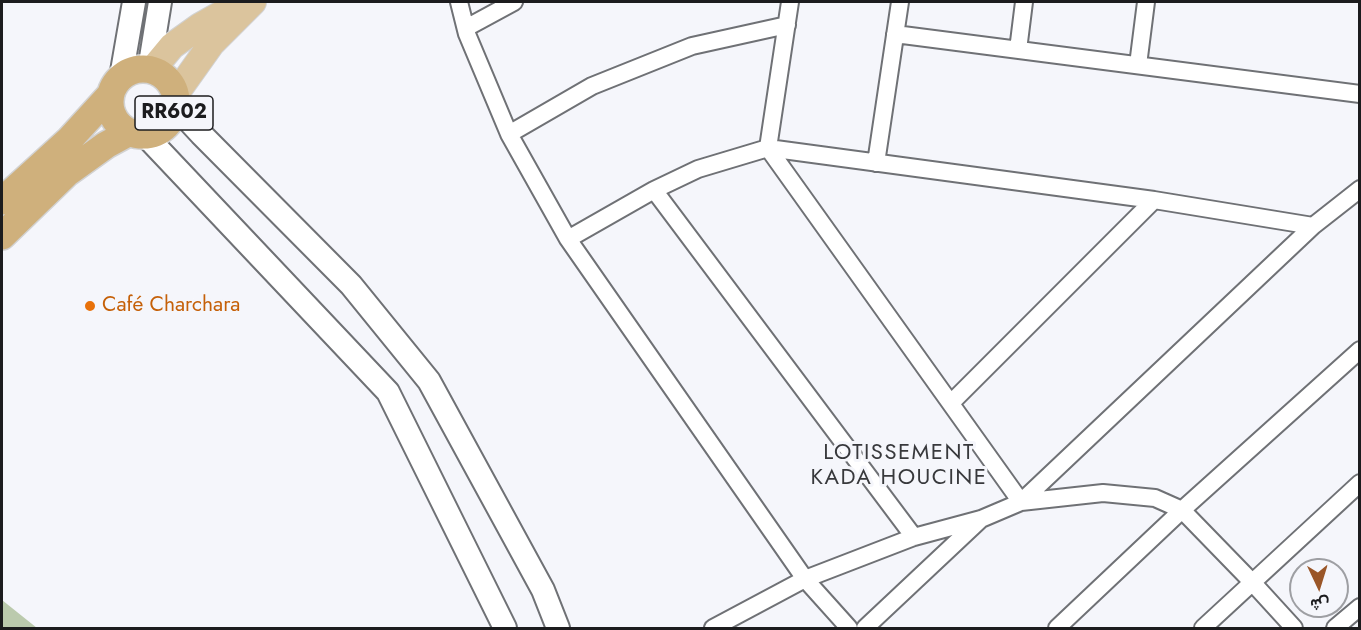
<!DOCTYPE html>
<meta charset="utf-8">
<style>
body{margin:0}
#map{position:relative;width:1361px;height:630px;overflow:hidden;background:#f5f6fb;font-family:Jost,Vazirmatn,sans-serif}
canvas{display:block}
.frame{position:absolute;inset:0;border:3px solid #1c1c1e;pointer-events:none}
.north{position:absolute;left:1289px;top:558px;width:60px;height:60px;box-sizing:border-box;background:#f5f6fb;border:2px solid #9e9fa3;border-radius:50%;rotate:176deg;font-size:16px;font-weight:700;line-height:24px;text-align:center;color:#1c1c1e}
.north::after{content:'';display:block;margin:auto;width:21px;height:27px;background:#9a5628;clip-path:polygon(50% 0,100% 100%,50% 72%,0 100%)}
</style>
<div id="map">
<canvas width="1361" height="630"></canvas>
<div class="frame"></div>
<div class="north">ش</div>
</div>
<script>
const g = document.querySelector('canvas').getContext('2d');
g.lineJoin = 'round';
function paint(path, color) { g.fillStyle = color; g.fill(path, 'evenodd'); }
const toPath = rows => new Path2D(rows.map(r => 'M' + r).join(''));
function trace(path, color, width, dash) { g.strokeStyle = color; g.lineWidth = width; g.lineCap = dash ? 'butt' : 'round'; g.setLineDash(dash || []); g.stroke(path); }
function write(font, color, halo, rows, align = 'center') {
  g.font = font + ' Jost,sans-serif'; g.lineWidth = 6; g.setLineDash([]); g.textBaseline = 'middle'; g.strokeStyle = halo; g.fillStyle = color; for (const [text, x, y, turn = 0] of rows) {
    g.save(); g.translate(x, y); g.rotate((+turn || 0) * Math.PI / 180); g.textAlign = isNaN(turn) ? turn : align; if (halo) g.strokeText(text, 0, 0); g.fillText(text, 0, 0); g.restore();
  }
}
const green = toPath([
 [2,600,37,628,2,628]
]);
const minor = toPath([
 [459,2,467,34,509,134,568,239,805,579,849,628],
 [790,2,768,148,1021,502,1313,226,1360,189],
 [466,28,514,2],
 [895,34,1360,94],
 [1018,50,1024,2],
 [1138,65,1146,2],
 [509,134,592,86,692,46,787,25],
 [876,163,900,2],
 [654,190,914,537],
 [568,239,654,190,698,169,768,148,1154,200,1313,226],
 [951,403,1154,200],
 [713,628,805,579,914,537,981,519,1021,502,1103,493,1155,498,1182,510,1252,582,1294,628],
 [865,628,980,520],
 [1057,628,1182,510,1360,350],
 [1203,628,1360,483],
 [1335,628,1360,607]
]);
const secondary = toPath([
 [149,70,160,2],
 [121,77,134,2],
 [175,106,201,134,351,285,429,381,543,590,558,628],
 [145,135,388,392,505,628]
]);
const primary = toPath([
 [152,70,172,46,200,26,239,4],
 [175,95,212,43,253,2]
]);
const trunk = toPath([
 '110 102a33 33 0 1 1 66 0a33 33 0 1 1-66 0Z',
 [2,201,69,140,111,94],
 [2,236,67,173,106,145,130,132]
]);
const markers = [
 [90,306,6,"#e8710a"]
];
const shields = [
 [174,113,78]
];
const shieldNames = [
 ["RR602",174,113]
];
const foodNames = [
 ["Café Charchara",102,306]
];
const neighbourhoodNames = [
 ["LOTISSEMENT",899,454],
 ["KADA HOUCINE",899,479]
];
paint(green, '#bbcaad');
trace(minor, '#6f7175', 20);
trace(secondary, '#6f7175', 26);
trace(primary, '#d2d2d2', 28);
trace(trunk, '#d2d2d2', 30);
trace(minor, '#fff', 16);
trace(secondary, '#fff', 22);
trace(primary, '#dbc49d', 26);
trace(trunk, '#cfb07c', 27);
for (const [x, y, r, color] of markers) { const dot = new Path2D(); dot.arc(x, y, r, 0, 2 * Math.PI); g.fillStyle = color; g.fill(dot); trace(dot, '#f5f6fb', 2); }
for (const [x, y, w] of shields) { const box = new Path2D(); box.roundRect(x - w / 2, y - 17, w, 34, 4.5); g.fillStyle = '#f5f6fb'; g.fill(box); trace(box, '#1c1c1e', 1.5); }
write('bold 20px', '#1c1c1e', null, shieldNames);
write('21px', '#c56008', '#f5f6fb', foodNames, 'left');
g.letterSpacing = '1.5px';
write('22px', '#38393c', '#f5f6fb', neighbourhoodNames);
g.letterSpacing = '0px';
</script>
